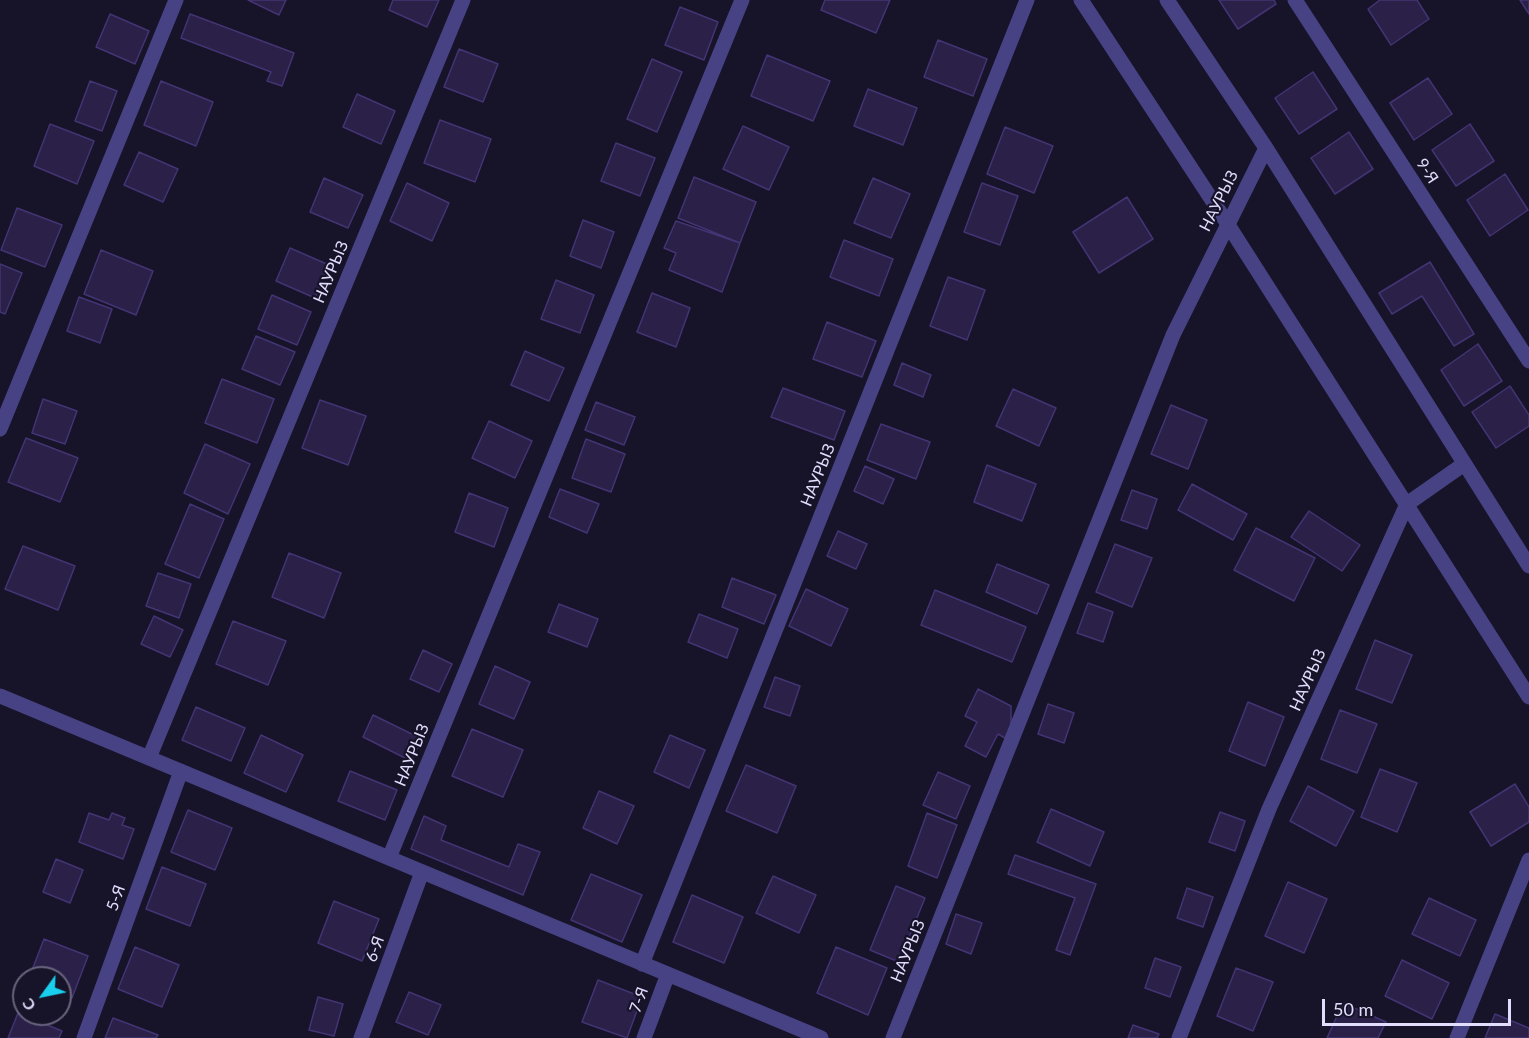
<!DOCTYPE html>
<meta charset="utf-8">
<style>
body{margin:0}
#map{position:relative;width:1529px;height:1038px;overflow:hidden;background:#171329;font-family:Lato,sans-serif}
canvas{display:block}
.north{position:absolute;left:12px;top:966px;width:60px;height:60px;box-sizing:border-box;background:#171329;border:2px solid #68647d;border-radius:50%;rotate:237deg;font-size:16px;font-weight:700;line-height:24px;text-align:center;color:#e2ddfc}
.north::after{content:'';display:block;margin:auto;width:21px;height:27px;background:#19cfed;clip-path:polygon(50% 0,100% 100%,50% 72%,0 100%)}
.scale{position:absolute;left:1322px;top:999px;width:189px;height:27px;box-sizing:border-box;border:3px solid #e2ddfc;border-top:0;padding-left:8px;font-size:18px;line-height:21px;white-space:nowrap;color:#e2ddfc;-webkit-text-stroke:4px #171329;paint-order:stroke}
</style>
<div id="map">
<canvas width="1529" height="1038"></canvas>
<div class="north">С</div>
<div class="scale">50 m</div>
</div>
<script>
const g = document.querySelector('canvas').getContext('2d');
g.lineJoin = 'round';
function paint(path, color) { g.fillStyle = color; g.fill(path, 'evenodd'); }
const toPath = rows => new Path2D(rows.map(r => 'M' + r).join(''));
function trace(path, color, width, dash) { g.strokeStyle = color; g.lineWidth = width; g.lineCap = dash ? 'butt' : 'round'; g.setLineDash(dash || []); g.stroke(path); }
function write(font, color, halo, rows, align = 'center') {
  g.font = font + ' Lato,sans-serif'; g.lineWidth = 4.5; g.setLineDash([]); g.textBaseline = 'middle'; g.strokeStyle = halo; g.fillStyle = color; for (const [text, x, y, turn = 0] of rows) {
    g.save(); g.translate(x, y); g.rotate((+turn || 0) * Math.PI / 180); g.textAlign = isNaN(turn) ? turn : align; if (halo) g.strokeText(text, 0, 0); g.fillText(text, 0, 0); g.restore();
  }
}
const building = toPath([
 [248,0,286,0,279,15,248,0],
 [393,0,439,0,427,27,389,10,393,0],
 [825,0,890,0,876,33,821,10,825,0],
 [1219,0,1274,0,1276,4,1238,29,1219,0],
 [1380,0,1417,0,1429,19,1391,45,1368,9,1380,0],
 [1520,0,1529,0,1529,14,1520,0],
 [680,7,718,22,704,60,665,45,680,7],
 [110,14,149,31,135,64,96,47,110,14],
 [190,14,294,53,282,86,267,81,271,72,181,38,190,14],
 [938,40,987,59,973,96,924,77,938,40],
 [459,49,498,64,483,102,444,87,459,49],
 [767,55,830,81,813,121,751,96,767,55],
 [652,59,682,72,657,132,627,119,652,59],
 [1313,72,1337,109,1299,134,1275,98,1313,72],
 [1428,78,1452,114,1414,140,1390,103,1428,78],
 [90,81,117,91,102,131,75,121,90,81],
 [161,81,213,102,196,146,144,125,161,81],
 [868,89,917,108,903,145,854,126,868,89],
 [357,94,395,111,381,144,343,127,357,94],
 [440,120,491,139,475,182,424,163,440,120],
 [50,124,94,141,77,184,34,166,50,124],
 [1470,124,1494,161,1456,186,1432,150,1470,124],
 [743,126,789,147,769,190,723,169,743,126],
 [1005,127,1053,146,1034,193,987,174,1005,127],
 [1349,132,1373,169,1335,194,1311,158,1349,132],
 [616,143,655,158,640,196,601,181,616,143],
 [139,152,178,169,163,202,124,185,139,152],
 [1505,174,1528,210,1490,236,1467,200,1505,174],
 [694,177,756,202,740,243,678,218,694,177],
 [324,178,363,195,348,228,310,212,324,178],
 [873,178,910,194,891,238,854,223,873,178],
 [407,183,449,203,432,241,390,221,407,183],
 [982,183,1018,196,1000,245,964,232,982,183],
 [1127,197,1153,239,1099,273,1073,232,1127,197],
 [17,208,62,225,45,267,1,250,17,208],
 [583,220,614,232,601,268,570,256,583,220],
 [676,221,740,243,722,292,669,270,676,253,664,248,676,221],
 [844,240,893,259,879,296,830,277,844,240],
 [290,248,329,265,315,298,276,281,290,248],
 [101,250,153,271,136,315,84,294,101,250],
 [1430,262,1474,334,1454,346,1422,296,1392,314,1379,293,1430,262],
 [0,264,22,273,5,314,0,312,0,264],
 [948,277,985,290,967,340,930,326,948,277],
 [556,280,594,295,580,333,541,319,556,280],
 [652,293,690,308,676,347,637,332,652,293],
 [272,295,311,312,297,345,258,329,272,295],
 [79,297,112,309,100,343,67,331,79,297],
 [827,322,876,341,862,377,813,359,827,322],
 [256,336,295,352,280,385,242,369,256,336],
 [1478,344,1502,381,1464,406,1441,370,1478,344],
 [525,351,564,368,549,401,511,385,525,351],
 [902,363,931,375,923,397,894,385,902,363],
 [222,379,274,399,257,443,205,423,222,379],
 [1510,386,1529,415,1529,426,1496,448,1472,412,1510,386],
 [783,388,845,411,834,440,771,417,783,388],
 [1013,389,1056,408,1039,446,996,426,1013,389],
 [43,399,77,411,65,444,32,433,43,399],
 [320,400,366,416,348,465,302,448,320,400],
 [596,402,635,417,624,445,585,430,596,402],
 [1171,405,1207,420,1188,469,1151,454,1171,405],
 [489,421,532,441,515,478,472,458,489,421],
 [881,424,930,442,916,479,867,460,881,424],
 [26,438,78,458,60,502,8,482,26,438],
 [586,439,625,454,611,492,572,478,586,439],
 [205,444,250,464,228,514,184,493,205,444],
 [987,465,1036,484,1022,521,974,502,987,465],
 [865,466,894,479,883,504,854,491,865,466],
 [1192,484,1247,514,1233,540,1178,510,1192,484],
 [560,489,599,504,587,533,549,517,560,489],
 [1132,490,1157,499,1147,529,1121,520,1132,490],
 [469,493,508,508,494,547,455,532,469,493],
 [190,504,224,519,199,578,165,564,190,504],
 [1309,511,1360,545,1342,571,1291,537,1309,511],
 [1256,528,1315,558,1294,601,1234,570,1256,528],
 [838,531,867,544,856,569,827,556,838,531],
 [1115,544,1152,558,1132,607,1096,592,1115,544],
 [23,546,75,566,58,610,5,589,23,546],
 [289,553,341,573,324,618,272,597,289,553],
 [997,564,1049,585,1037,614,986,592,997,564],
 [158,573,191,584,179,618,146,606,158,573],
 [732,578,776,595,764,624,722,607,732,578],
 [806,589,848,609,831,646,789,626,806,589],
 [935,590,1026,627,1012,662,921,625,935,590],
 [1088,603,1113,612,1103,642,1077,633,1088,603],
 [559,604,598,619,587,647,548,632,559,604],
 [699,614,738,629,727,658,688,642,699,614],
 [154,616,183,630,170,657,141,644,154,616],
 [233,621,286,641,268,685,216,664,233,621],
 [1375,640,1412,655,1392,703,1356,689,1375,640],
 [423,650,452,664,439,692,410,679,423,650],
 [495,666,530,682,514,719,479,704,495,666],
 [775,677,800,686,790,716,764,707,775,677],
 [978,689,1011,706,1011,726,1005,738,998,734,986,757,965,746,977,722,965,716,978,689],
 [1248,702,1284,717,1265,766,1229,751,1248,702],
 [1048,704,1074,713,1064,743,1038,734,1048,704],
 [196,707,245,728,231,761,182,740,196,707],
 [1340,710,1377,724,1357,773,1321,759,1340,710],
 [373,715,422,739,411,761,363,737,373,715],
 [472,729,523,750,503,797,452,776,472,729],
 [261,735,303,755,286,792,244,773,261,735],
 [670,735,705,750,689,788,654,772,670,735],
 [746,765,796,786,777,833,726,811,746,765],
 [1380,769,1417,783,1397,832,1361,817,1380,769],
 [350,771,397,790,385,820,338,801,350,771],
 [938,772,970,786,956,819,923,805,938,772],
 [1515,784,1529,807,1529,822,1491,846,1470,812,1515,784],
 [1308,786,1354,811,1336,846,1290,821,1308,786],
 [599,791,634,806,617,844,583,828,599,791],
 [1051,809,1104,832,1090,866,1037,842,1051,809],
 [188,810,232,828,215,870,171,852,188,810],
 [1220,812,1245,821,1235,851,1209,842,1220,812],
 [89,813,109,820,112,813,125,818,122,825,134,829,123,859,79,842,89,813],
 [927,813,957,825,937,878,908,866,927,813],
 [424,816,446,826,441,840,509,867,518,844,540,852,523,895,411,849,424,816],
 [1015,855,1096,884,1070,955,1056,950,1075,898,1008,874,1015,855],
 [56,859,83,870,70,903,43,892,56,859],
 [162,867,206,884,190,926,146,909,162,867],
 [591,874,642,895,622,942,571,920,591,874],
 [773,876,816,895,799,933,756,913,773,876],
 [1288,882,1327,899,1304,953,1265,936,1288,882],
 [896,886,925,898,899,962,870,950,896,886],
 [1187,888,1213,897,1203,927,1177,918,1187,888],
 [692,895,743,917,724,963,673,942,692,895],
 [1429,898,1476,920,1460,956,1412,934,1429,898],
 [334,901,379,919,362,961,318,943,334,901],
 [956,914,982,923,971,954,946,944,956,914],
 [44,939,88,956,72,998,60,993,60,978,29,978,44,939],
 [135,947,179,965,162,1007,118,989,135,947],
 [836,947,887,968,868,1015,817,993,836,947],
 [1155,958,1181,967,1170,997,1145,988,1155,958],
 [1402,960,1449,983,1432,1019,1385,996,1402,960],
 [1236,968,1273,982,1253,1031,1217,1016,1236,968],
 [598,980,642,997,627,1038,582,1022,598,980],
 [409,992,441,1005,428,1035,396,1022,409,992],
 [318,997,343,1004,334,1036,309,1030,318,997],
 [1343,1003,1386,1022,1378,1038,1327,1038,1343,1003],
 [18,1013,62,1031,59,1038,8,1038,18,1013],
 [1495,1014,1529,1028,1529,1038,1485,1038,1495,1014],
 [113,1018,158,1035,156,1038,105,1038,113,1018],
 [1133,1025,1159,1034,1157,1038,1128,1038,1133,1025]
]);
const street = toPath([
 [1081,0,1227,223,1529,697],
 [1167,0,1266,148,1529,566],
 [1295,0,1529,361],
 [0,429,176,0],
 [0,696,821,1038],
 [149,758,463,0],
 [389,858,742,0],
 [642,964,1027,0],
 [84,1038,181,771],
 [361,1038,422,872],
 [644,1038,668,974],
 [893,1038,1173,335,1266,148],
 [1179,1038,1269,809,1407,504,1464,464],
 [1457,1038,1529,860]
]);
const streetNames = [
 ["9-Я",1427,171,57],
 ["НАУРЫЗ",1219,201,-63],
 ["НАУРЫЗ",331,272,-67],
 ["НАУРЫЗ",818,475,-68],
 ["НАУРЫЗ",1308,680,-66],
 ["НАУРЫЗ",412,755,-68],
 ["5-Я",116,898,-70],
 ["6-Я",375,949,-70],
 ["НАУРЫЗ",908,951,-68],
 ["7-Я",639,1000,-70]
];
paint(building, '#2a2048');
trace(building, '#433473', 1.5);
trace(street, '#474284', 15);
write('16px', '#e2ddfc', '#171329', streetNames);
</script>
